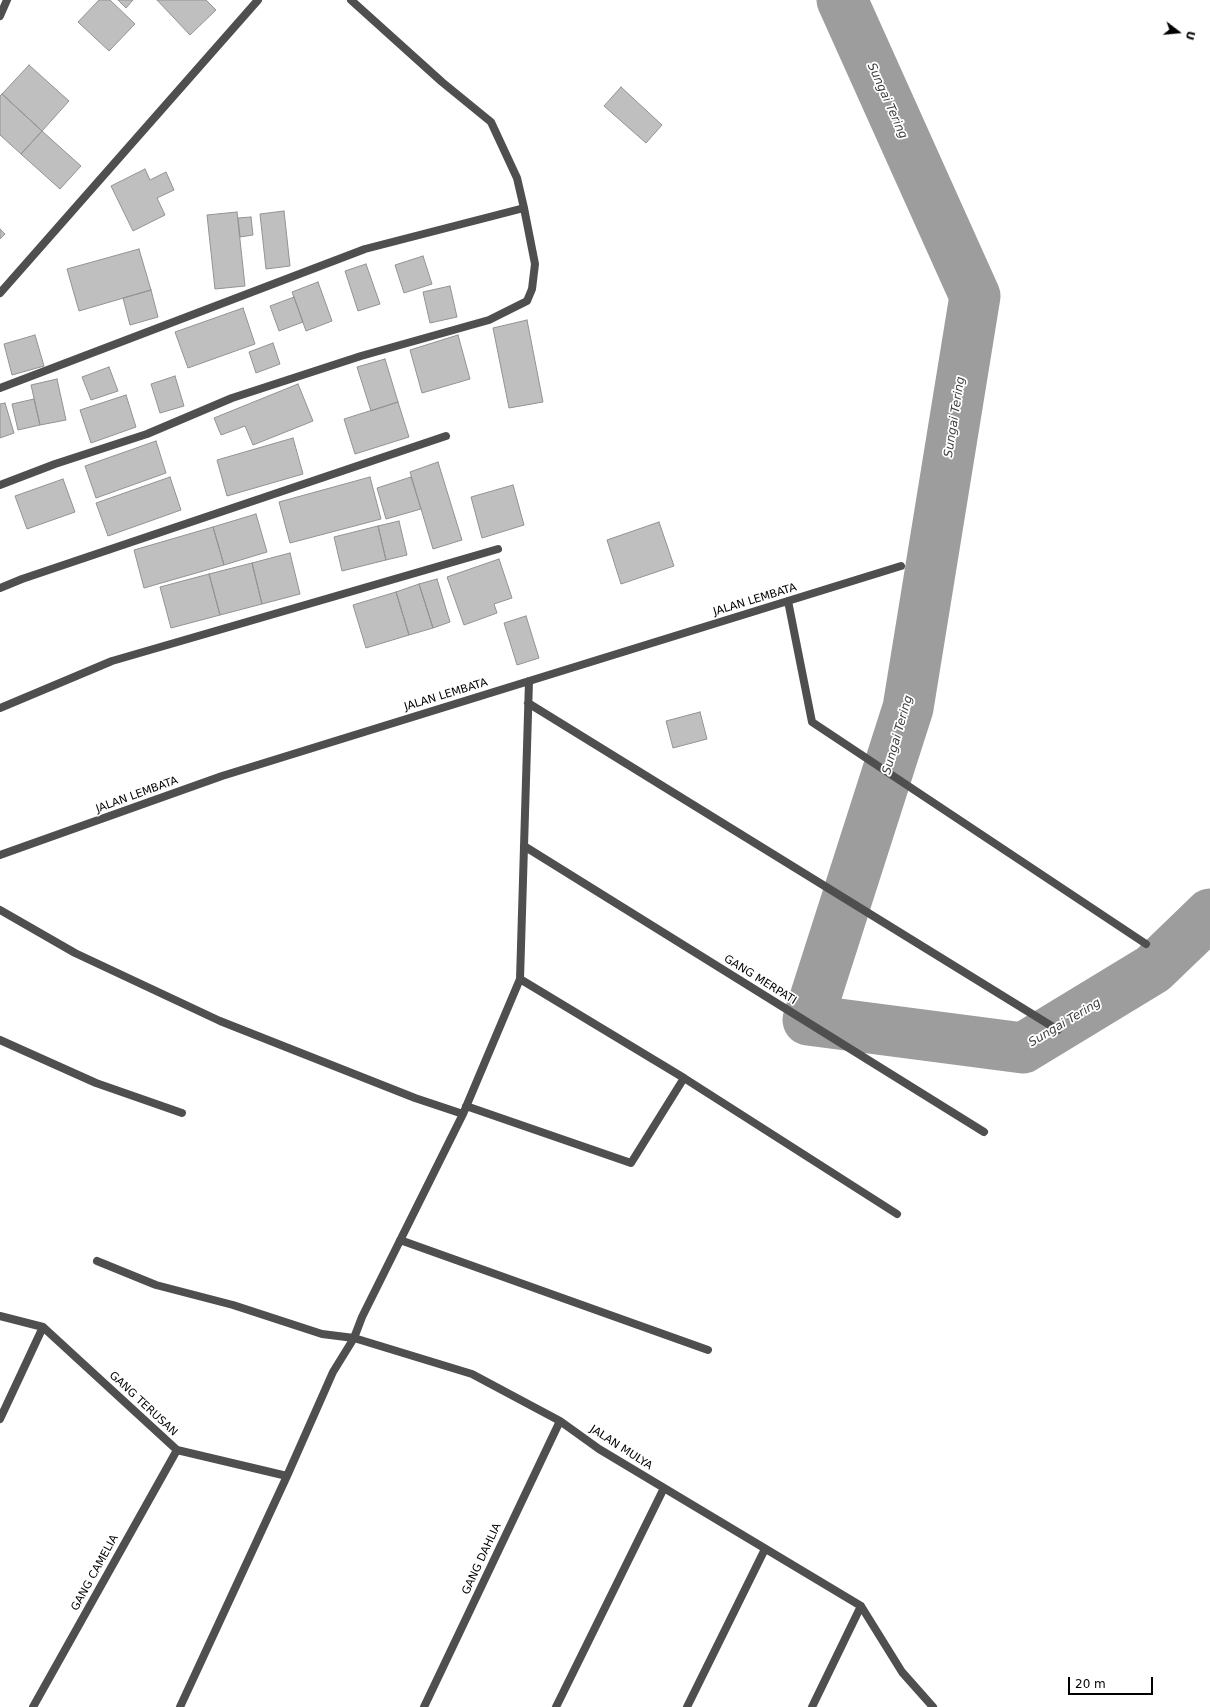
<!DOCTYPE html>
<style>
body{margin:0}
#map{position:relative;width:1210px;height:1707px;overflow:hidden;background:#fff;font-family:"DejaVu Sans",sans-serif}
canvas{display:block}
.north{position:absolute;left:1158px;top:12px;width:40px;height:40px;-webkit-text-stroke:3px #fff;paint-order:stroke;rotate:106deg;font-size:11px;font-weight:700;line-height:16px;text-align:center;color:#000}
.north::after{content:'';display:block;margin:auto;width:14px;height:18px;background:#000;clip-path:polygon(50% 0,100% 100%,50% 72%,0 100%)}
.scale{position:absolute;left:1068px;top:1677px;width:85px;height:18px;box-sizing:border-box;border:2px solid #000;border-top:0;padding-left:5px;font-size:12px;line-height:14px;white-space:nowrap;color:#000;-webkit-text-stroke:3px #fff;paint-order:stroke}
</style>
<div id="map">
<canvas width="1210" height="1707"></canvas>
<div class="north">U</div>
<div class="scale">20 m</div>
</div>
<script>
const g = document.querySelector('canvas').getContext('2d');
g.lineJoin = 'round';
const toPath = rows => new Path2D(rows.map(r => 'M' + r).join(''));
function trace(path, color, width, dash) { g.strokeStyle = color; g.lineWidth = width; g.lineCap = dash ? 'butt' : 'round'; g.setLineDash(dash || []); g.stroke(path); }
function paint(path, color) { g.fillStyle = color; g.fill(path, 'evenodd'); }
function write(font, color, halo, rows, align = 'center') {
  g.font = font + ' "DejaVu Sans",sans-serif'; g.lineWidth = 3.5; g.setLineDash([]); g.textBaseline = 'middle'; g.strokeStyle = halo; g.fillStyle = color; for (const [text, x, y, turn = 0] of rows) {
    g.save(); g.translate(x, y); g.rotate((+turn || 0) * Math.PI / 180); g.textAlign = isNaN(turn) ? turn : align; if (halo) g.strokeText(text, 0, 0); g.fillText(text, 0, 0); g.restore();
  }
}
const river = toPath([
 [842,0,975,296,908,708,808,1020,1023,1048,1153,969,1210,914]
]);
const building = toPath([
 [99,0,110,0,135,24,109,51,78,22,99,0],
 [118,0,133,0,126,8,118,0],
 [157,0,206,0,216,10,190,35,157,0],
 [29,65,69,101,42,131,2,94,29,65],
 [621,87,662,125,646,143,604,106,621,87],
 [2,94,42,131,21,154,0,135,0,96,2,94],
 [42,131,81,166,60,189,21,154,42,131],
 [145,169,150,180,166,172,174,190,157,198,165,215,133,231,111,186,145,169],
 [284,211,290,266,266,269,260,214,284,211],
 [237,212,245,286,215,289,207,215,237,212],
 [251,217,253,235,240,237,238,218,251,217],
 [0,229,5,234,0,239,0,229],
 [139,249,151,290,79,311,67,269,139,249],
 [423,256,432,284,404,293,395,265,423,256],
 [366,264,380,304,358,311,345,271,366,264],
 [318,282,332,321,306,331,292,292,318,282],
 [450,286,457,317,430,323,423,292,450,286],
 [151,290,158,317,130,325,123,298,151,290],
 [294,297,303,322,279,331,270,306,294,297],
 [243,308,255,344,188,368,175,332,243,308],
 [527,320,543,402,509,408,493,328,527,320],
 [35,335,44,366,12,375,4,344,35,335],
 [458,335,470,379,422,393,410,350,458,335],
 [273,343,280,364,256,373,249,352,273,343],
 [385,359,398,402,371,411,357,367,385,359],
 [109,367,118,391,91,400,82,377,109,367],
 [175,376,184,406,160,413,151,384,175,376],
 [57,379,66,420,40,425,31,385,57,379],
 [298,384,313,421,253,445,245,426,221,435,214,418,298,384],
 [126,395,136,427,91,443,80,410,126,395],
 [34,399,40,425,18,430,12,404,34,399],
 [398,402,409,437,355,454,344,419,398,402],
 [5,403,14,433,0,438,0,404,5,403],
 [293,438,303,474,227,496,217,460,293,438],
 [156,441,166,473,96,498,85,466,156,441],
 [438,462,462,540,433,549,410,472,438,462],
 [170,477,181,510,108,536,96,503,170,477],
 [370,477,381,519,290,543,279,502,370,477],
 [411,477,421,509,386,519,377,488,411,477],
 [63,479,75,512,27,529,15,496,63,479],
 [513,485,524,525,482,538,471,497,513,485],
 [256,514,267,552,224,565,213,527,256,514],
 [399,521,407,555,386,560,378,526,399,521],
 [659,522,674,566,621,584,607,540,659,522],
 [378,526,386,560,342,571,334,537,378,526],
 [213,527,224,565,144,588,134,550,213,527],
 [290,553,300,594,262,604,252,563,290,553],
 [499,559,512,598,494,604,497,613,464,625,447,577,499,559],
 [252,563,262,604,220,615,209,574,252,563],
 [209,574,220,615,171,628,160,587,209,574],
 [437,579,450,622,433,628,419,584,437,579],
 [419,584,433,628,409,635,396,592,419,584],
 [396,592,409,635,366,648,353,605,396,592],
 [526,616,539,658,517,665,504,623,526,616],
 [700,712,707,739,673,748,666,721,700,712]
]);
const street = toPath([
 [0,16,7,0],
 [0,293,258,0],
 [0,388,365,249,524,208],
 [0,485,55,464,147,434,232,398,361,356,489,320,527,301,532,289,535,264,524,208,517,178,491,122,442,82,351,0],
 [0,588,22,579,446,436],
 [788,601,812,722,1146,944],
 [528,703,1058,1030],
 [0,708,112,661,498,549],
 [524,846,984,1132],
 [0,855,222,776,901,566],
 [0,910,75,953,220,1021,415,1098,463,1114],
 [520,979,684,1078,897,1214],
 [0,1040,96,1083,182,1113],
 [466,1106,631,1163,684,1078],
 [400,1240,708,1350],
 [97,1261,156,1285,233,1305,322,1334,354,1338,472,1374,560,1421,599,1449,861,1606,902,1672,933,1707],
 [0,1316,43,1327,177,1450,287,1476],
 [0,1419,43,1327],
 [33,1707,177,1450],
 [180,1707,287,1476,333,1372,354,1338,362,1317,463,1114,520,979,529,681],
 [424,1707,560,1421],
 [556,1707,664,1488],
 [687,1707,765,1549],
 [812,1707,861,1606]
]);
const streetNames = [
 ["JALAN LEMBATA",755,600,-17],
 ["JALAN LEMBATA",446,695,-17],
 ["JALAN LEMBATA",137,795,-20],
 ["GANG MERPATI",760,980,32],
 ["GANG TERUSAN",143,1404,43],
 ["JALAN MULYA",621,1448,33],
 ["GANG DAHLIA",482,1559,-65],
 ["GANG CAMELIA",95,1573,-61]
];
const waterNames = [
 ["Sungai Tering",887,101,66],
 ["Sungai Tering",955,417,-81],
 ["Sungai Tering",898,735,-74],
 ["Sungai Tering",1065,1023,-31]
];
trace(river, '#9d9d9d', 51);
paint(building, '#bfbfbf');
trace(building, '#939393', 1);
trace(street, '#4f4f4f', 8);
write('11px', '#000', '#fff', streetNames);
write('italic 12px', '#3e3e3e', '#fff', waterNames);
</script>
